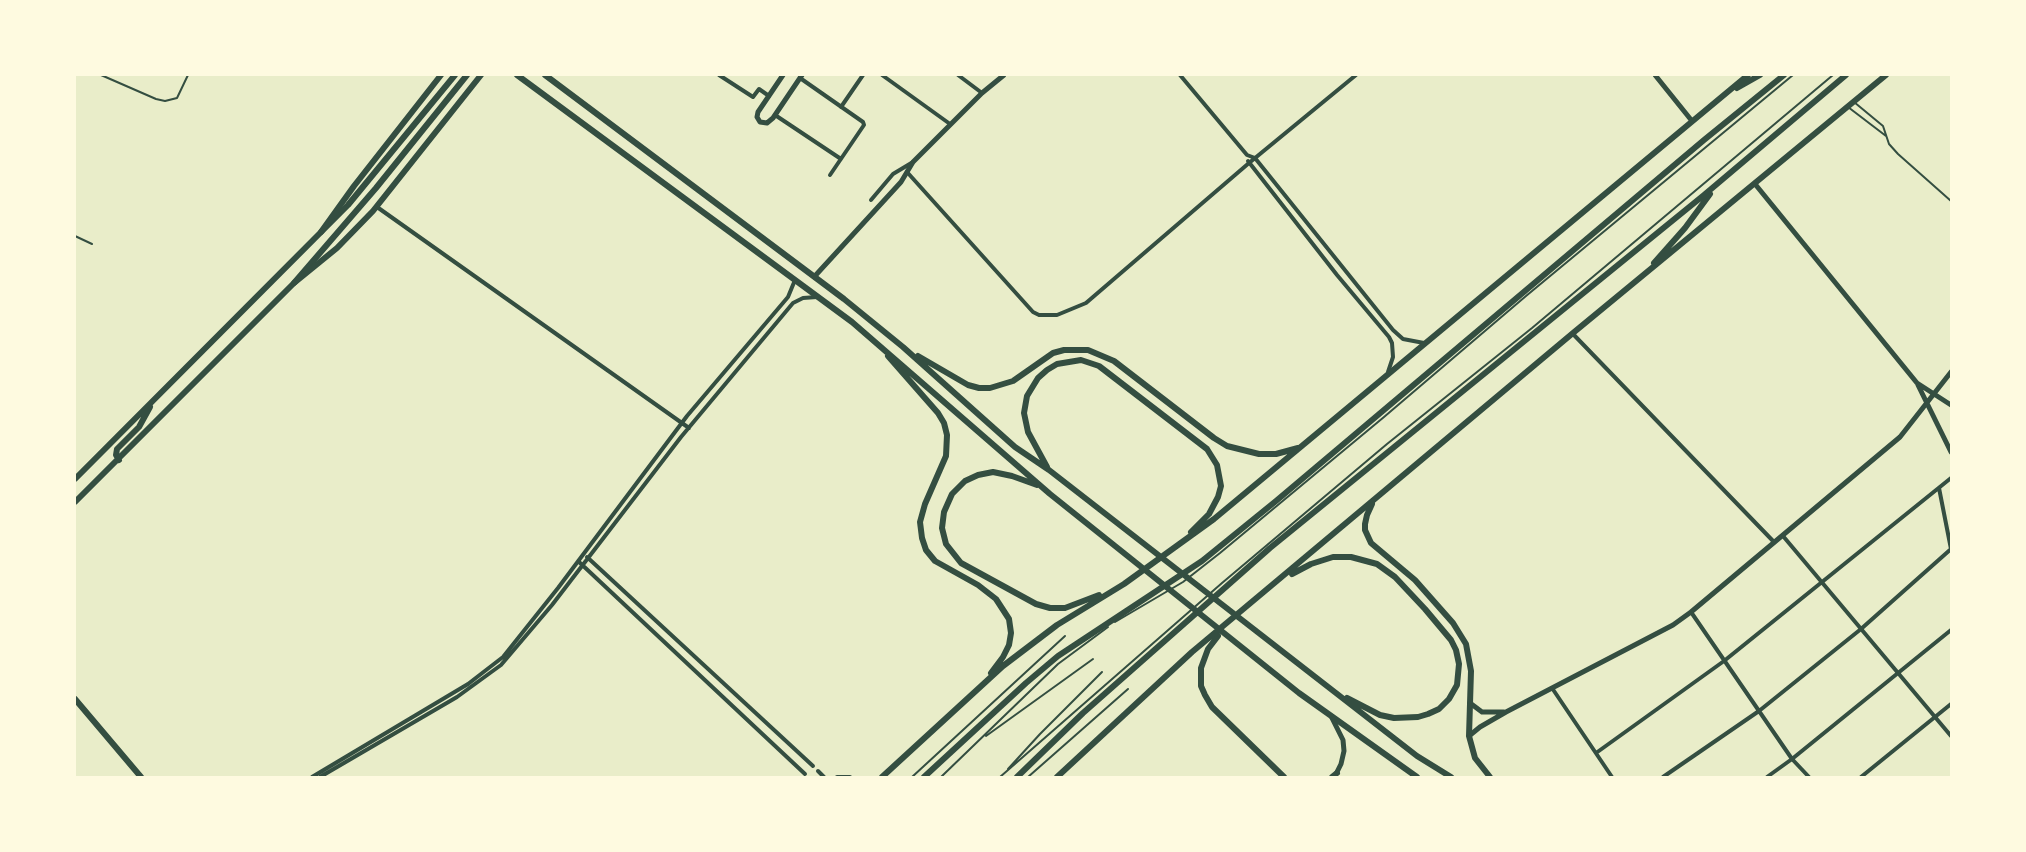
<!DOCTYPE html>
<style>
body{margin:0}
#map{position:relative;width:2026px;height:852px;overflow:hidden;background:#e9edc9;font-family:Cabin,sans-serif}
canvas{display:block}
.frame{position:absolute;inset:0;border:76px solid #fefae0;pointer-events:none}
</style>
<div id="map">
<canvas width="2026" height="852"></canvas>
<div class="frame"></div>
</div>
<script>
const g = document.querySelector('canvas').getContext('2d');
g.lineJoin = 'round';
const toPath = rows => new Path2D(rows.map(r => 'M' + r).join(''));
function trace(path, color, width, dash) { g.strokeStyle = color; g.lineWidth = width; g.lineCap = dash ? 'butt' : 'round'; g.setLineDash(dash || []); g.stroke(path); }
const service = toPath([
 [101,75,156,99,165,101,177,98,188,75],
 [1854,102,1883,126,1889,144,1898,154,1951,201],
 [1848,107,1886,136],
 [75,236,92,244],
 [1115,622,1183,582,1220,553,1384,417,1526,296,1793,75],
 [986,736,1093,659],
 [1008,769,1040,734,1102,672],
 [912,777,1065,636],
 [941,777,1058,664,1108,627],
 [1000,777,1222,583,1387,444,1532,328,1833,75],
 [1028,777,1128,689]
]);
const minor = toPath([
 [719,75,753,97,759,89,769,96],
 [882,75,950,124],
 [958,75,982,93],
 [1180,75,1247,155,1255,158,1393,330,1403,339,1424,343],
 [800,78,863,122,864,125,830,175],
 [841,107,863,75],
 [775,115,841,159],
 [1248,161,1337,275,1389,337,1392,343,1393,357,1388,372],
 [907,172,1033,312,1039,315,1057,315,1086,303,1249,163,1356,75],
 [871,200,893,174,913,162],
 [377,207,689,428],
 [1573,334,1774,542],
 [1783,536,1951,736],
 [587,557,813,766],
 [578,561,805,774],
 [1691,612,1792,759,1809,777],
 [1552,688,1612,777],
 [1596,753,1724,661,1951,478],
 [818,771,824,777],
 [312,777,468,684,503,657,558,588,687,416,788,297,795,280],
 [320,777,457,697,501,665,552,605,681,437,793,303,803,298,817,297],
 [837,777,850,777],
 [1663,777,1759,711,1861,629,1951,549,1939,488],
 [1767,777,1792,759,1951,630],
 [1861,777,1951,704]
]);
const tertiary = toPath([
 [783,75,758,112,757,117,760,122,767,123,773,118,802,75],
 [1655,75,1692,121],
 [1755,184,1917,383,1951,405],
 [814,277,901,182,913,162,982,93,1004,75],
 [1918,385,1951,452],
 [1470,703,1482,712,1504,712],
 [1332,718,1343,740,1344,751,1341,764,1336,774],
 [1469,736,1480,727,1506,712,1673,625,1691,612,1900,437,1951,372]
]);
const secondary = toPath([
 [119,460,116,455,117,449,139,427,150,407],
 [75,479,348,205,455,75],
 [75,502,294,283,376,188,467,75],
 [75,699,141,777]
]);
const primary = toPath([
 [517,75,852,322,1050,494,1299,693,1417,777],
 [545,75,844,299,903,347,1015,447,1049,470,1417,756,1451,777],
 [1737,88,1760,75],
 [321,232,354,186,441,75],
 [1654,263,1685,228,1710,194],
 [294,283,337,248,373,211,481,75],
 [888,356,938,413,944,423,947,435,946,456,925,504,920,522,922,538,926,550,935,561,978,585,996,599,1009,619,1011,633,1009,645,1003,657,991,673],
 [918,356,968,385,979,388,990,388,1013,381,1053,353,1064,350,1088,350,1114,361,1214,438,1227,446,1259,454,1276,454,1298,448],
 [1047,467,1028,432,1024,413,1027,396,1038,378,1047,370,1057,364,1081,360,1099,366,1207,449,1217,465,1221,486,1218,497,1209,514,1191,532],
 [1037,485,1012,476,993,472,978,475,965,481,952,494,944,512,942,528,946,544,961,563,1036,604,1050,608,1065,608,1099,595],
 [1372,504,1367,515,1365,524,1365,530,1371,543,1415,580,1453,623,1466,644,1471,671,1469,736,1475,758,1490,777],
 [1292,574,1311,564,1333,557,1351,557,1377,564,1395,577,1425,609,1451,640,1456,650,1459,664,1457,685,1449,699,1439,709,1428,714,1418,717,1394,718,1380,715,1347,698],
 [1218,636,1208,649,1201,668,1201,686,1205,695,1212,707,1284,777],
 [882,777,1003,666,1057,625,1124,584,1214,519,1748,75],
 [924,777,1026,683,1058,656,1202,561,1276,501,1704,140,1784,75],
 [1017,777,1083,713,1270,548,1704,195,1846,75],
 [1057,777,1192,652,1573,333,1886,75],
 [1332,777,1337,773]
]);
trace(service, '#344e41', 2);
trace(minor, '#344e41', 4);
trace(tertiary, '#344e41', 5);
trace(secondary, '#344e41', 6);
trace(primary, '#344e41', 6);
</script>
